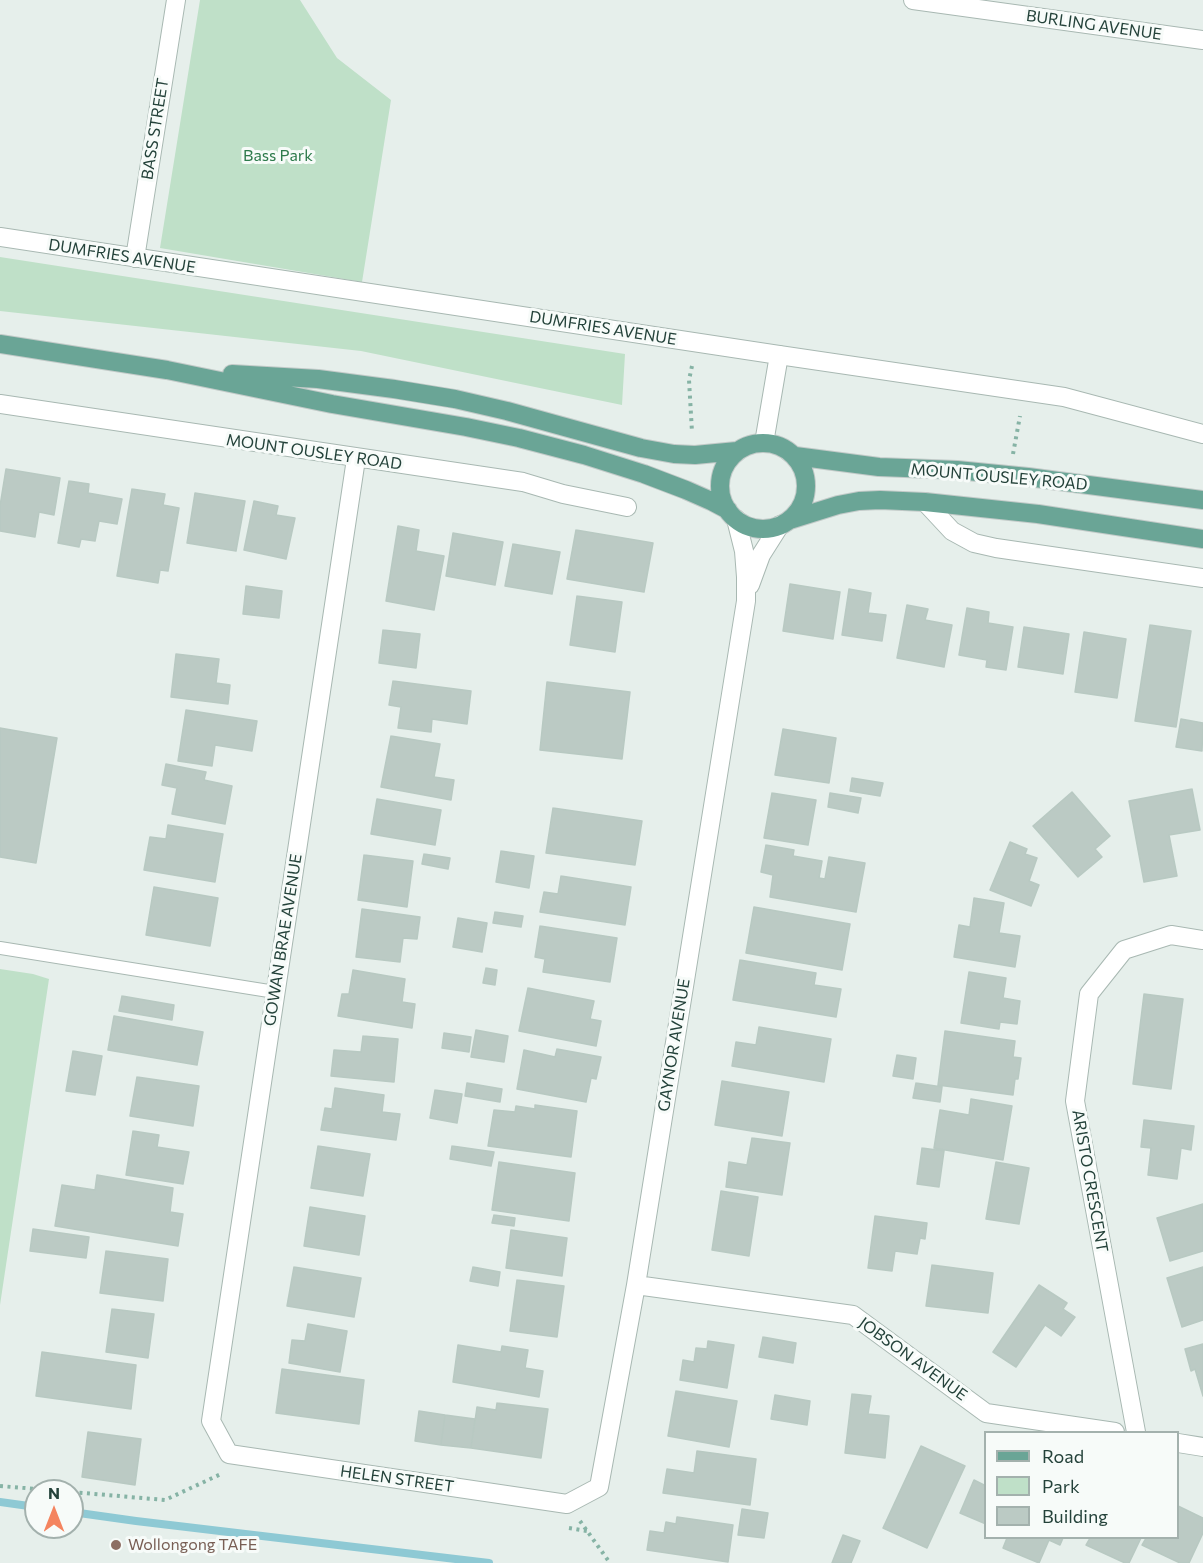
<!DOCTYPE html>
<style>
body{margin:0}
#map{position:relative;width:1203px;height:1563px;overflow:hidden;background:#e6efeb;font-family:Commissioner,sans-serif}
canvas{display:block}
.legend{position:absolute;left:984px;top:1431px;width:195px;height:108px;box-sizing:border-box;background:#f7fbf9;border:2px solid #a3b1ad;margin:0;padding:8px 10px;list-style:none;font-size:18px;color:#24423a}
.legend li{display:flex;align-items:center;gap:12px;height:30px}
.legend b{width:30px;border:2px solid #a3b1ad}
.north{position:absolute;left:24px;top:1479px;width:60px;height:60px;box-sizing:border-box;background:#f7fbf9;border:2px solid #a3b1ad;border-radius:50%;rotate:0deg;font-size:16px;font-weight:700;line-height:24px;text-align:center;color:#24423a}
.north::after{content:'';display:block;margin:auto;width:21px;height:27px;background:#f4845f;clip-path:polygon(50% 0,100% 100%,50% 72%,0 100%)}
</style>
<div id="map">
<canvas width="1203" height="1563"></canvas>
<ul class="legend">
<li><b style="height:8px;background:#6aa596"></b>Road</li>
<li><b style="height:16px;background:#bfe0c8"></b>Park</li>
<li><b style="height:16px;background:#bbcac4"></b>Building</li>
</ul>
<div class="north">N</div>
</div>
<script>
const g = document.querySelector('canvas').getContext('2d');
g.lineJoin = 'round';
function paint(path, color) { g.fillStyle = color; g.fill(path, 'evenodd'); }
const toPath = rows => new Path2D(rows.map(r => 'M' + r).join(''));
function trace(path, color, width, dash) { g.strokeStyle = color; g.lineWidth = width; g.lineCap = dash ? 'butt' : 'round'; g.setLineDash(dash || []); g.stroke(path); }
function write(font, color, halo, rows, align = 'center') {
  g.font = font + ' Commissioner,sans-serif'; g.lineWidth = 6; g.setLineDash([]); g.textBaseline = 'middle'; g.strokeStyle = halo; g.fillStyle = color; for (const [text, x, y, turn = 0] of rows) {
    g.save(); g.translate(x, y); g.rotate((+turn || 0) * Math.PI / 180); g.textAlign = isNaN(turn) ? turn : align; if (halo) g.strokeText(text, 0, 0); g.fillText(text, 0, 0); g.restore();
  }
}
const green = toPath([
 [200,0,300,0,337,58,391,100,362,282,160,248],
 [0,257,625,354,622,405,361,351,0,311],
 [0,969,33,974,49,979,0,1305]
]);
const stream = toPath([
 [0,1502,36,1507],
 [72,1512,136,1521,489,1563]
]);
const building = toPath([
 [6,469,60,478,54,515,39,512,35,537,0,531,0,506,6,469],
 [69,481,89,484,88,493,122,499,117,524,99,521,95,541,81,539,79,547,58,543,69,481],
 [132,489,165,494,163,505,179,508,168,571,160,570,158,583,117,576,132,489],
 [195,493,245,501,236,551,187,543,195,493],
 [254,501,278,506,276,515,295,518,286,559,244,550,254,501],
 [398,526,419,530,416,551,444,556,434,610,386,601,398,526],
 [576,530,653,543,644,592,567,579,576,530],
 [453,533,503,542,495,585,446,576,453,533],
 [513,544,560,552,552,594,505,586,513,544],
 [790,584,840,592,833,639,783,631,790,584],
 [246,586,282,591,279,618,243,614,246,586],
 [849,589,871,593,868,613,886,615,882,641,842,635,849,589],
 [577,596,622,602,615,652,570,645,577,596],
 [907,605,928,609,925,620,952,625,944,667,897,658,907,605],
 [967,608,989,612,988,623,1013,627,1006,670,986,667,987,660,959,655,967,608],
 [1150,625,1191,631,1176,727,1135,721,1150,625],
 [1024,627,1069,634,1063,674,1018,667,1024,627],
 [383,630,420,634,416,668,379,663,383,630],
 [1084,632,1126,639,1117,698,1075,692,1084,632],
 [176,654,219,659,216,683,230,685,228,704,171,697,176,654],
 [393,681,471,691,467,724,432,719,431,732,398,728,401,707,389,705,393,681],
 [547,682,630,692,622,759,540,750,547,682],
 [186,710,257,721,252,751,215,745,212,766,178,761,186,710],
 [1181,719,1203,723,1202,751,1176,747,1181,719],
 [0,728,57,738,36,863,0,857,0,728],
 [783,729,836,738,829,783,775,775,783,729],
 [391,736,440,744,434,777,454,780,451,800,381,787,391,736],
 [166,764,206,772,204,780,232,786,225,824,172,814,177,788,162,785,166,764],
 [852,778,883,783,880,796,850,791,852,778],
 [1192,789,1200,830,1169,835,1177,876,1144,882,1129,801,1192,789],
 [1072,792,1110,836,1095,849,1102,857,1078,877,1033,826,1072,792],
 [772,793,816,800,808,845,764,838,772,793],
 [830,793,861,798,858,813,828,807,830,793],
 [377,799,441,810,435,845,371,834,377,799],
 [553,808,642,821,635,865,546,853,553,808],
 [168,825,223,834,215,882,144,870,150,837,166,839,168,825],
 [1010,842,1027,849,1025,854,1037,858,1029,881,1039,885,1031,906,990,890,1010,842],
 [766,845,794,850,793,856,822,861,819,878,825,879,829,857,865,863,856,912,770,897,773,875,761,872,766,845],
 [501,851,534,856,529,888,496,882,501,851],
 [424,854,450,858,448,869,422,864,424,854],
 [364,855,413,861,407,907,358,900,364,855],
 [561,876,631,887,625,925,540,912,544,892,558,894,561,876],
 [154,887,218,898,210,946,146,935,154,887],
 [974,898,1004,903,999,933,1020,936,1015,967,954,957,959,925,970,927,974,898],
 [754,907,850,924,842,970,746,953,754,907],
 [362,909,420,917,417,939,403,938,400,962,356,957,362,909],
 [495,912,523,916,521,927,493,923,495,912],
 [458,918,487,923,482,952,453,947,458,918],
 [540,926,617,938,610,982,543,972,545,959,535,957,540,926],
 [740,960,816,973,814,985,841,989,836,1017,733,1000,740,960],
 [486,968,497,970,495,985,483,983,486,968],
 [353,970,405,979,402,1002,415,1004,412,1028,338,1016,342,994,349,994,353,970],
 [969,972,1006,978,1003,998,1020,1001,1017,1024,1000,1022,999,1029,961,1023,969,972],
 [528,988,594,1001,590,1019,601,1021,596,1046,519,1031,528,988],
 [1144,994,1183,999,1171,1089,1133,1084,1144,994],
 [122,996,174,1005,172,1020,119,1011,122,996],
 [114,1016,203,1032,197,1065,108,1050,114,1016],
 [759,1027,831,1039,824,1082,732,1066,736,1042,756,1045,759,1027],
 [476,1030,508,1036,504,1062,471,1057,476,1030],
 [945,1031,1015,1041,1013,1057,1021,1058,1018,1079,1015,1079,1013,1095,938,1085,945,1031],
 [444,1033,471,1037,469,1052,442,1048,444,1033],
 [363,1036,398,1039,394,1082,331,1076,334,1050,361,1052,363,1036],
 [557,1049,601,1057,596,1079,591,1078,586,1102,517,1089,524,1050,555,1057,557,1049],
 [73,1051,102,1056,95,1095,66,1091,73,1051],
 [897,1055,916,1058,913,1079,893,1076,897,1055],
 [137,1077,199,1086,193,1126,130,1116,137,1077],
 [722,1081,789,1092,782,1136,715,1125,722,1081],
 [467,1083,502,1089,500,1102,465,1096,467,1083],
 [916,1083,942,1087,940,1102,913,1098,916,1083],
 [335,1088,384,1095,382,1112,400,1114,396,1140,321,1130,325,1108,332,1109,335,1088],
 [435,1090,462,1094,457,1123,430,1118,435,1090],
 [971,1099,1012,1106,1003,1160,934,1148,940,1110,969,1115,971,1099],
 [535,1105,577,1111,571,1157,488,1146,494,1110,515,1112,516,1106,535,1109,535,1105],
 [1144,1120,1194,1126,1191,1150,1181,1148,1177,1179,1148,1175,1151,1148,1141,1147,1144,1120],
 [133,1131,159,1135,157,1147,189,1152,183,1184,126,1175,133,1131],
 [752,1138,790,1143,782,1195,726,1187,729,1162,747,1165,752,1138],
 [318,1146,370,1154,363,1196,311,1188,318,1146],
 [452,1146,494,1152,491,1166,450,1159,452,1146],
 [922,1148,944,1151,939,1187,917,1184,922,1148],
 [499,1162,575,1173,569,1221,492,1210,499,1162],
 [996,1162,1029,1168,1019,1224,986,1219,996,1162],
 [97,1175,173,1188,170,1212,183,1214,178,1246,55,1226,62,1185,95,1190,97,1175],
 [721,1191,758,1197,749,1256,712,1250,721,1191],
 [1203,1204,1203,1251,1170,1261,1157,1218,1203,1204],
 [310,1207,365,1216,359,1255,304,1246,310,1207],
 [494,1215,515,1218,514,1226,492,1223,494,1215],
 [875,1216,927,1223,925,1239,920,1238,917,1254,895,1251,892,1271,868,1268,875,1216],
 [33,1229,89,1237,86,1258,30,1251,33,1229],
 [511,1230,567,1238,562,1276,506,1268,511,1230],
 [106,1251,168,1259,163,1301,100,1293,106,1251],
 [932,1265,993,1273,988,1313,926,1306,932,1265],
 [294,1267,361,1278,354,1317,287,1306,294,1267],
 [473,1267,500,1272,498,1286,470,1281,473,1267],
 [1203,1267,1203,1320,1182,1327,1167,1278,1203,1267],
 [517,1280,564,1286,557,1337,510,1331,517,1280],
 [1039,1285,1067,1303,1063,1309,1075,1317,1061,1336,1045,1325,1016,1367,993,1352,1039,1285],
 [112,1309,154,1314,148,1358,106,1352,112,1309],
 [308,1324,347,1331,340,1372,289,1363,292,1340,305,1341,308,1324],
 [763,1337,796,1343,793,1363,759,1357,763,1337],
 [708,1341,734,1345,727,1388,680,1380,683,1360,694,1362,696,1348,707,1349,708,1341],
 [1203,1344,1203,1396,1195,1369,1191,1371,1185,1349,1203,1344],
 [458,1345,501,1352,502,1346,528,1350,525,1368,543,1371,539,1397,453,1382,458,1345],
 [42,1352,136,1365,131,1409,36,1396,42,1352],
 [282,1369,364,1380,359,1424,276,1413,282,1369],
 [676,1391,737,1401,729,1447,668,1436,676,1391],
 [852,1394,871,1396,868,1414,889,1416,885,1458,845,1453,852,1394],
 [775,1395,810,1401,807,1425,771,1419,775,1395],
 [497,1403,548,1409,541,1458,471,1448,477,1407,496,1410,497,1403],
 [419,1411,445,1415,441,1445,415,1441,419,1411],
 [445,1415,475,1419,471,1448,441,1445,445,1415],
 [88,1432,141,1439,135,1485,82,1477,88,1432],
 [921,1446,965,1466,927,1548,883,1528,921,1446],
 [697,1451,756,1459,750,1505,663,1493,667,1469,694,1473,697,1451],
 [974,1480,986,1486,986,1524,960,1513,974,1480],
 [1178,1506,1203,1518,1203,1533,1189,1563,1180,1563,1142,1545,1146,1538,1178,1538,1178,1506],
 [742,1509,768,1513,764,1538,738,1535,742,1509],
 [677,1517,733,1525,728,1562,647,1550,650,1531,664,1533,666,1522,676,1524,677,1517],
 [843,1535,860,1541,851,1563,832,1563,843,1535],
 [1007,1538,1063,1538,1060,1545,1049,1540,1039,1563,1003,1548,1007,1538],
 [1090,1538,1141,1538,1129,1563,1125,1563,1086,1545,1090,1538]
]);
const path = toPath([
 [692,366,689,380,692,432],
 [1013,454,1020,416],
 [0,1486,60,1491],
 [72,1492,165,1500,221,1474],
 [580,1521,610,1563],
 [569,1528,587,1531]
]);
const service = toPath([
 [0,948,275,992]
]);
const minor = toPath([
 [913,0,1203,40],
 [135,258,176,0],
 [779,355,1064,397,1203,434],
 [0,404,523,482,563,494,627,507],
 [356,459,211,1421,229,1454,567,1504,599,1487,636,1285,746,601,746,577,744,551,736,519],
 [925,502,952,531,974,543,996,548,1203,578],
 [750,585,761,555,780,525],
 [636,1285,853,1315,986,1413,1115,1432],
 [1136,1432,1075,1101,1089,994,1124,950,1171,935,1203,940],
 [1178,1443,1203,1447]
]);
const tertiary = toPath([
 [0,237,779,355,764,443]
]);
const primary = toPath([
 [0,344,167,370,332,404,466,427,519,438,584,455,644,474,686,490,711,501,728,510],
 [232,374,318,379,394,389,455,399,507,411,641,448,674,454,695,455,737,451],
 '720 486a43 43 0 1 1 86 0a43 43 0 1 1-86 0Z',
 [795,456,879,467,957,470,1028,477,1203,500],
 [790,520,838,505,859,501,880,500,925,502,1038,514,1203,539]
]);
const markers = [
 [116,1545,6,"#8d6e63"]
];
const streetNames = [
 ["BURLING AVENUE",1094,25,8],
 ["BASS STREET",155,129,-81],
 ["DUMFRIES AVENUE",122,256,9],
 ["DUMFRIES AVENUE",603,328,9],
 ["MOUNT OUSLEY ROAD",314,452,8],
 ["MOUNT OUSLEY ROAD",999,477,5],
 ["GOWAN BRAE AVENUE",283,940,-81],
 ["GAYNOR AVENUE",674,1045,-81],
 ["ARISTO CRESCENT",1090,1181,80],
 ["JOBSON AVENUE",913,1359,36],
 ["HELEN STREET",397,1479,8]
];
const parkNames = [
 ["Bass Park",278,156]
];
const educationNames = [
 ["Wollongong TAFE",128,1545]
];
paint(green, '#bfe0c8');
trace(stream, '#8ec9d4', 8);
paint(building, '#bbcac4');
trace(building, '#b8c9c2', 1.5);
trace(service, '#a8b8b2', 14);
trace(minor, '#a8b8b2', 20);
trace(tertiary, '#a8b8b2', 20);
trace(primary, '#c2cac8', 20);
trace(path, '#86b3a5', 4, [3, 4.5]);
trace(service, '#fff', 12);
trace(minor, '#fff', 18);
trace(tertiary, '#fff', 18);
trace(primary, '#6aa596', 18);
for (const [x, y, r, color] of markers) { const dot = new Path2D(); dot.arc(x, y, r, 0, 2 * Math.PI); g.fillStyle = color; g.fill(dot); trace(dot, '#f7fbf9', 2); }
write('16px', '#24423a', '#f7fbf9', streetNames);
write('16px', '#2d7a4b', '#f7fbf9', parkNames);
write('16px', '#785e54', '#f7fbf9', educationNames, 'left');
</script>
